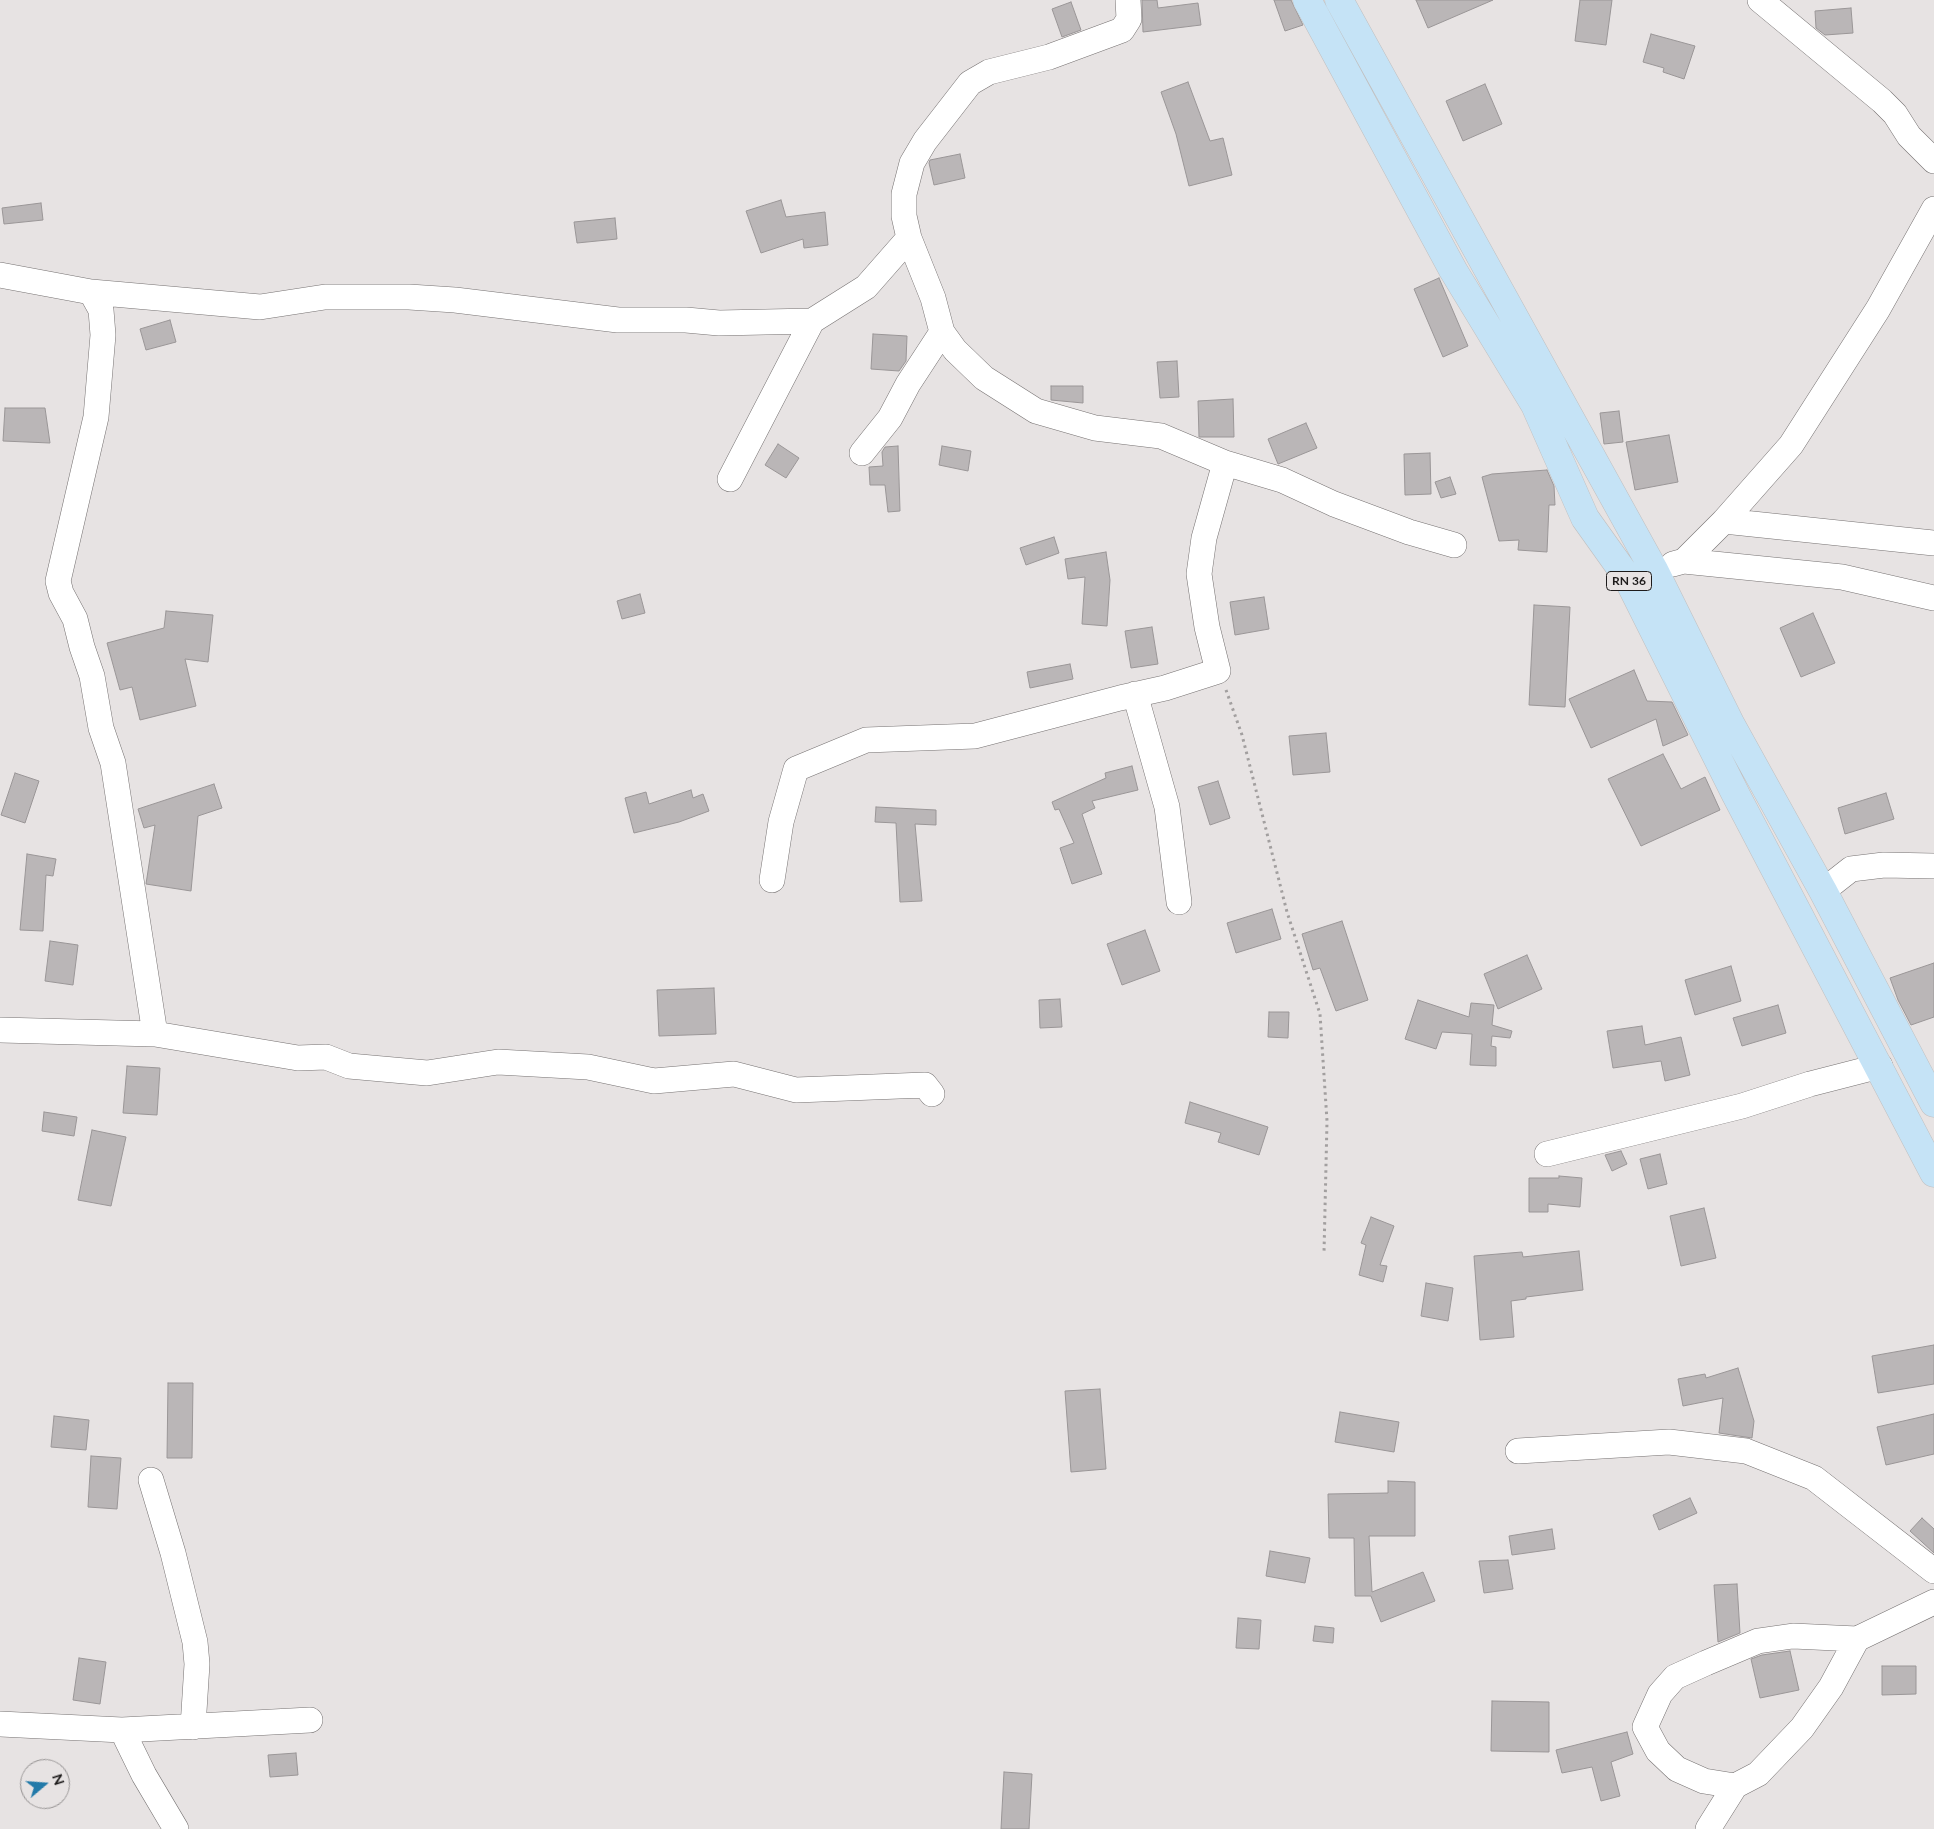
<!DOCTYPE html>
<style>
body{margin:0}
#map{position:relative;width:1934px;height:1829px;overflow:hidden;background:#e7e3e3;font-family:Lato,sans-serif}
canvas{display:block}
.north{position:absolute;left:20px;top:1759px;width:50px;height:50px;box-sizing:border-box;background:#e7e3e3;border:1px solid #969393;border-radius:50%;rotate:72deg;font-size:14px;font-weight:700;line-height:20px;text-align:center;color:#1d1b1b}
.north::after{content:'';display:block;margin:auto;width:18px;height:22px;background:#227aa9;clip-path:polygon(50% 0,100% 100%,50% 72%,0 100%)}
</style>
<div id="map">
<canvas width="1934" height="1829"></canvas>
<div class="north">N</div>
</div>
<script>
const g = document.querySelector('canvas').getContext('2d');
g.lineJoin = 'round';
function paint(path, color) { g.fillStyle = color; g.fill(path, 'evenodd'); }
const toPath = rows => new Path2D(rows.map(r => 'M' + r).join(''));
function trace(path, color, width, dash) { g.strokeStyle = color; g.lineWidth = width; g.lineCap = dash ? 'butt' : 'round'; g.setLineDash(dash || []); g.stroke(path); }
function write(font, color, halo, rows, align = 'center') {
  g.font = font + ' Lato,sans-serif'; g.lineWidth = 4; g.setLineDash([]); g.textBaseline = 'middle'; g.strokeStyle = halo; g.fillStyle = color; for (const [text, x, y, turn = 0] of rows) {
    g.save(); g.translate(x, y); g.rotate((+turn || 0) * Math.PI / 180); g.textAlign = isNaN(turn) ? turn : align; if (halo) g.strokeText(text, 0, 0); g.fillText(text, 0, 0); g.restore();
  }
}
const building = toPath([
 [1142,0,1157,0,1158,8,1198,3,1201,25,1143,32,1142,0],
 [1274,0,1291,0,1303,25,1285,31,1274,0],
 [1416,0,1493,0,1428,28,1416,0],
 [1580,0,1612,0,1606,45,1575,41,1580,0],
 [1071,2,1081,30,1062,37,1052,9,1071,2],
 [1851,8,1853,33,1825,35,1816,28,1815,11,1851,8],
 [1651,34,1695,46,1684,79,1663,72,1664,68,1643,62,1651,34],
 [1188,82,1210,141,1223,138,1232,175,1189,186,1176,134,1161,92,1188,82],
 [1485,84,1502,124,1463,141,1446,101,1485,84],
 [960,154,965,178,934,185,929,163,930,160,960,154],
 [781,200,786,217,825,212,828,245,804,248,803,239,761,253,746,211,781,200],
 [41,203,43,220,4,224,2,208,41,203],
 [615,218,617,239,577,243,574,222,615,218],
 [1439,278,1468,346,1443,357,1414,289,1439,278],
 [170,320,176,342,146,350,140,329,170,320],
 [873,334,907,336,906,361,899,371,871,369,873,334],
 [1177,361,1179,397,1160,398,1157,362,1177,361],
 [1051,386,1083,386,1083,403,1051,400,1051,386],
 [1233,399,1234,437,1199,437,1198,401,1233,399],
 [5,408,45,408,50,443,3,441,5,408],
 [1619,411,1623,442,1604,444,1600,413,1619,411],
 [1306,423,1317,448,1278,464,1268,439,1306,423],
 [1669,435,1678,482,1635,490,1626,442,1669,435],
 [778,444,799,458,786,478,765,465,778,444],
 [898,446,900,511,888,512,885,485,870,485,869,467,883,466,882,452,885,447,898,446],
 [942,446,971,451,968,471,939,465,942,446],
 [1430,453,1431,494,1405,495,1404,454,1430,453],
 [1547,470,1554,486,1555,505,1549,505,1547,552,1518,550,1519,540,1499,541,1482,477,1492,474,1547,470],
 [1450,477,1456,494,1441,498,1435,482,1450,477],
 [1054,537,1059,553,1026,565,1020,548,1054,537],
 [1106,552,1110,580,1107,626,1082,624,1085,577,1068,579,1065,559,1106,552],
 [640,594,645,613,622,619,617,601,640,594],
 [1264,597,1269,629,1235,635,1230,602,1264,597],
 [1534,605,1570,607,1565,707,1529,705,1534,605],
 [166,611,213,615,208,662,185,659,196,706,140,720,132,687,120,690,107,643,164,628,166,611],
 [1813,613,1835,663,1801,677,1780,628,1813,613],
 [1152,627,1158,664,1131,668,1125,631,1152,627],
 [1070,664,1073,679,1030,688,1027,672,1070,664],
 [1634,670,1647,701,1672,702,1688,735,1663,746,1656,719,1591,748,1569,699,1634,670],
 [1326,733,1330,772,1293,775,1289,736,1326,733],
 [1663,754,1681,789,1705,777,1720,810,1641,846,1608,779,1663,754],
 [1132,766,1138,790,1092,801,1095,808,1082,814,1102,874,1072,884,1060,848,1074,843,1059,809,1055,810,1052,802,1106,778,1105,773,1132,766],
 [15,773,39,781,25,823,1,815,15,773],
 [1218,781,1230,818,1210,825,1198,787,1218,781],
 [214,784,222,808,198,816,191,891,146,884,155,825,144,828,138,809,214,784],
 [691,790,693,798,703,794,709,811,679,822,634,833,625,798,646,792,649,804,691,790],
 [1886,793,1894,819,1845,834,1838,808,1886,793],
 [876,807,936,810,936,825,915,824,922,901,900,902,896,823,875,822,876,807],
 [27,854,56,859,53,876,46,875,43,931,20,930,27,854],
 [1272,909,1281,939,1236,953,1227,923,1272,909],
 [1342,921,1368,1000,1336,1011,1320,968,1313,970,1302,934,1342,921],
 [1145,930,1160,971,1122,985,1107,944,1145,930],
 [50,941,78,945,73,985,45,981,50,941],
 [1527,955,1542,989,1498,1009,1484,974,1527,955],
 [1934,963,1934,1017,1911,1025,1898,1000,1890,978,1934,963],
 [1731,966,1741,1001,1695,1015,1685,980,1731,966],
 [714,988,716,1034,659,1036,657,990,714,988],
 [1060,999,1062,1027,1040,1028,1039,1000,1060,999],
 [1418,1000,1469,1017,1471,1003,1494,1005,1492,1025,1512,1031,1510,1038,1492,1036,1491,1046,1496,1047,1496,1066,1470,1065,1472,1034,1442,1032,1436,1049,1405,1039,1418,1000],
 [1778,1005,1786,1033,1742,1046,1733,1018,1778,1005],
 [1269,1012,1289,1012,1288,1038,1268,1037,1269,1012],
 [1642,1026,1645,1045,1681,1037,1690,1075,1665,1081,1661,1061,1613,1068,1607,1031,1642,1026],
 [127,1066,160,1068,157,1115,123,1113,127,1066],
 [1190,1102,1268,1127,1259,1155,1218,1142,1221,1133,1185,1123,1190,1102],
 [44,1112,77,1117,74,1136,42,1131,44,1112],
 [92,1130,126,1137,111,1206,78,1200,92,1130],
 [1621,1151,1627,1164,1612,1171,1605,1155,1621,1151],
 [1660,1154,1667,1184,1648,1189,1640,1159,1660,1154],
 [1559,1176,1582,1178,1580,1207,1548,1204,1548,1212,1529,1212,1529,1178,1559,1178,1559,1176],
 [1704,1208,1716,1258,1681,1266,1670,1216,1704,1208],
 [1371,1217,1394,1226,1380,1265,1387,1266,1383,1282,1359,1275,1366,1245,1361,1243,1371,1217],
 [1579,1251,1583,1290,1526,1297,1526,1299,1511,1301,1514,1337,1480,1340,1474,1256,1522,1252,1523,1257,1579,1251],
 [1426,1283,1453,1288,1448,1321,1421,1316,1426,1283],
 [1934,1345,1934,1384,1878,1393,1872,1356,1934,1345],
 [1738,1368,1754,1421,1752,1438,1719,1433,1723,1398,1683,1406,1678,1379,1705,1374,1706,1378,1738,1368],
 [168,1383,193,1383,192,1458,167,1458,168,1383],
 [1100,1389,1106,1469,1071,1472,1065,1391,1100,1389],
 [1340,1412,1399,1422,1394,1452,1335,1442,1340,1412],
 [1934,1414,1934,1454,1886,1465,1877,1427,1934,1414],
 [54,1416,89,1420,86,1450,51,1447,54,1416],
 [91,1456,121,1458,117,1509,88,1507,91,1456],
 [1388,1481,1415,1482,1415,1536,1369,1536,1372,1592,1423,1572,1435,1601,1381,1622,1371,1596,1355,1596,1354,1538,1329,1538,1328,1494,1388,1493,1388,1481],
 [1690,1498,1697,1513,1659,1530,1653,1515,1690,1498],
 [1922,1518,1934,1529,1934,1553,1910,1531,1922,1518],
 [1552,1529,1555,1549,1512,1555,1509,1536,1552,1529],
 [1270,1551,1310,1558,1305,1583,1266,1576,1270,1551],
 [1508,1560,1513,1589,1484,1593,1479,1561,1508,1560],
 [1737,1584,1740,1633,1718,1642,1714,1585,1737,1584],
 [1238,1618,1261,1620,1259,1649,1236,1648,1238,1618],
 [1315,1626,1334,1628,1333,1643,1313,1641,1315,1626],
 [1790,1651,1799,1690,1760,1698,1751,1659,1762,1655,1790,1651],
 [79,1658,106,1662,100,1704,73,1700,79,1658],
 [1882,1666,1916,1666,1916,1694,1882,1695,1882,1666],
 [1492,1701,1549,1702,1549,1752,1491,1751,1492,1701],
 [1627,1732,1633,1754,1611,1762,1620,1796,1601,1801,1592,1767,1562,1773,1556,1750,1627,1732],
 [296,1753,298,1775,270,1777,268,1755,296,1753],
 [1004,1772,1032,1774,1029,1829,1001,1829,1004,1772]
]);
const path = toPath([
 [1226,690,1242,735,1287,912,1320,1014,1327,1121,1324,1253]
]);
const street = toPath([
 [1760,0,1882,101,1895,114,1909,136,1934,161],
 [909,238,933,298,942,332,955,350,984,378,1036,411,1095,428,1161,436,1225,463,1282,480,1334,504,1409,532,1454,545],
 [0,275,91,292,101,310,103,335,96,417,58,581,61,593,75,619,82,647,92,676,101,728,113,763,155,1034],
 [91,292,260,307,325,297,409,297,455,300,618,320,686,320,719,323,812,321,866,287,909,238,904,216,904,194,912,163,925,141,970,83,989,72,1049,57,1122,30,1129,19,1128,0],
 [862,453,890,418,908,384,942,332],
 [730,479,812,321],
 [1724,521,1934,543],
 [1684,561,1724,521,1791,445,1878,309,1934,209],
 [1673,564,1684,561,1842,577,1934,598],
 [1135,694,1167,807,1179,902],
 [772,880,781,822,796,769,866,740,975,736,1120,698,1165,688,1218,671,1207,627,1199,574,1204,538,1225,463],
 [1823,891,1851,869,1884,865,1934,866],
 [0,1030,155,1034,298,1058,326,1057,349,1066,427,1073,498,1062,588,1067,654,1081,734,1074,796,1090,925,1085,932,1094],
 [1547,1154,1742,1106,1810,1084,1880,1066],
 [1518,1451,1669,1442,1746,1451,1814,1478,1934,1571],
 [151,1480,173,1553,195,1642,197,1664,193,1727],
 [1857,1639,1831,1687,1802,1728,1758,1774,1735,1786,1704,1781,1677,1769,1658,1751,1645,1727,1660,1694,1675,1677,1706,1663,1758,1641,1793,1636,1857,1639,1934,1602],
 [0,1724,122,1730,310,1720],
 [122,1730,144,1775,176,1829],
 [1708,1829,1735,1786]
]);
const primary = toPath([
 [1307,0,1453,270,1535,405,1585,518,1627,577,1736,795,1934,1173],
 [1339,0,1654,570,1730,723,1823,891,1934,1103]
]);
const shields = [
 [1629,581,45]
];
const shieldNames = [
 ["RN 36",1629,581]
];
paint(building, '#bab6b7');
trace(building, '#9a9697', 1);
trace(street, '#767272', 26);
trace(primary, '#c0bfbf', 29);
trace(path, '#a29f9f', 3, [2.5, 4]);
trace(street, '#fff', 25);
trace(primary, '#c5e3f6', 28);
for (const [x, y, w] of shields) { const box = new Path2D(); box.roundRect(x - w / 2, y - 9.5, w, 19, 4); g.fillStyle = '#e7e3e3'; g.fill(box); trace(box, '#1d1b1b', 1); }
write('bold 12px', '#1d1b1b', null, shieldNames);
</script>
